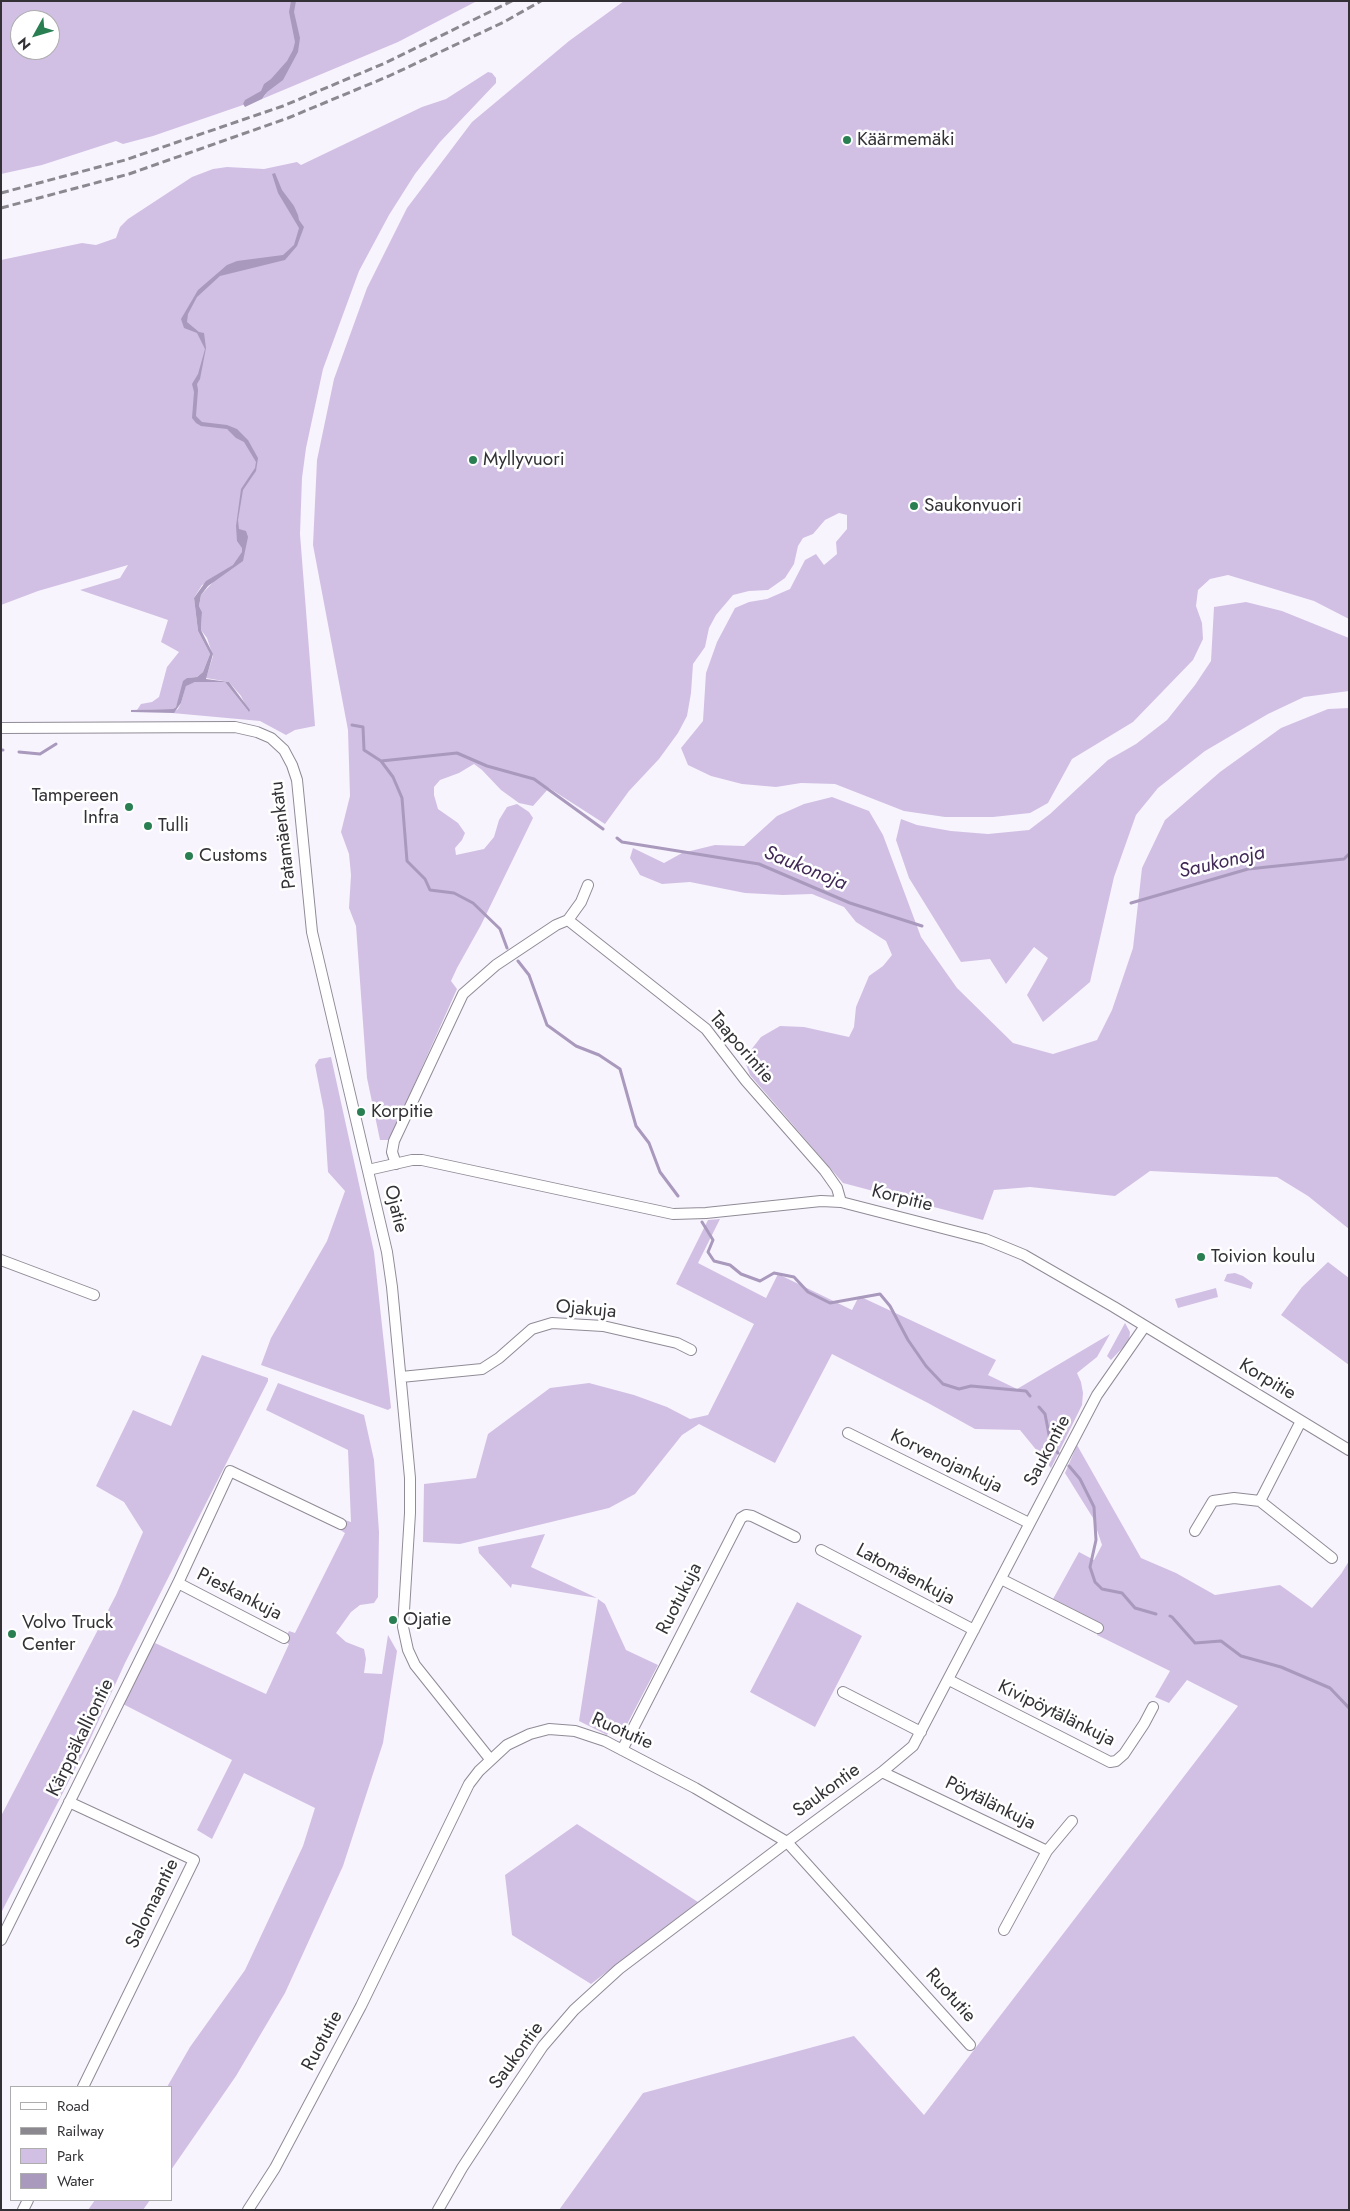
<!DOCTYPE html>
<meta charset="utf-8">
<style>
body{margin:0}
#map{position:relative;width:1350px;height:2211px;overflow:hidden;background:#f8f4fe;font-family:Jost,sans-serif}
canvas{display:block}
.frame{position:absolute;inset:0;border:2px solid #333135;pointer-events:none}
.legend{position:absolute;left:10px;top:2086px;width:162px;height:115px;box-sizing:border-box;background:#fff;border:1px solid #adadae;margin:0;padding:6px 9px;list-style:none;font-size:15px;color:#333135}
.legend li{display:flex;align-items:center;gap:10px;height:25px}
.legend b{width:25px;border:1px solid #adadae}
.north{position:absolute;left:10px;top:10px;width:50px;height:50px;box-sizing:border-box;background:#fff;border:1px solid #adadae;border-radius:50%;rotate:231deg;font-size:14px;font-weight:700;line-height:20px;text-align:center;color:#333135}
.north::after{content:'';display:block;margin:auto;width:18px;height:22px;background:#2a7f52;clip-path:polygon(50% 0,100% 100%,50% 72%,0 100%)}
</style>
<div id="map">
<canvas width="1350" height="2211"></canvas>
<div class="frame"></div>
<ul class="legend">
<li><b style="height:6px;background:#fff"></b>Road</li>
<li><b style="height:6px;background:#8b888f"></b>Railway</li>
<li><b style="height:14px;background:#d1c0e4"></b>Park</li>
<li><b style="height:14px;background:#a999bc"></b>Water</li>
</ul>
<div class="north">N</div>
</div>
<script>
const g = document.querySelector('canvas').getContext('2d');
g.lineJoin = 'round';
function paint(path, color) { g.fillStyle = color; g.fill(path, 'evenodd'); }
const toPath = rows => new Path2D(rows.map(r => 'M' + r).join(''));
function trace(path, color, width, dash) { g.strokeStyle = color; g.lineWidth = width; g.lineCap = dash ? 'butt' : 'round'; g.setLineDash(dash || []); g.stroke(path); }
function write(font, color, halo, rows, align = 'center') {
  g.font = font + ' Jost,sans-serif'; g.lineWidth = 5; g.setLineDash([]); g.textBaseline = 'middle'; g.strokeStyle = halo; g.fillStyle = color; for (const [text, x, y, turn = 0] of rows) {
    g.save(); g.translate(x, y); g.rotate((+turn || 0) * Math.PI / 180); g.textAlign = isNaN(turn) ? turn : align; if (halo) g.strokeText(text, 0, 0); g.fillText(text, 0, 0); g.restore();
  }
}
const green = toPath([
 [1,1,477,1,398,42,262,99,266,94,243,104,243,105,153,136,123,144,116,141,42,165,1,174],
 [20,20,50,20,50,50,20,50],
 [624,1,1349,1,1349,619,1314,601,1228,575,1210,579,1198,590,1196,606,1202,623,1203,639,1193,660,1133,722,1072,759,1048,803,1030,813,993,817,945,817,904,811,835,784,801,783,776,787,742,784,711,776,688,765,681,748,703,721,706,673,717,642,735,608,749,602,767,599,790,589,805,560,816,554,824,565,837,554,836,542,847,529,847,515,839,513,825,520,813,534,803,538,798,546,794,564,785,578,768,590,749,591,733,595,716,615,709,628,705,647,693,664,691,693,687,716,678,733,659,759,629,791,605,824,549,788,533,806,519,803,501,790,482,770,474,764,459,773,440,780,434,787,434,795,438,809,458,823,465,833,462,840,455,848,456,855,484,849,494,837,499,820,507,807,517,804,529,812,533,818,481,925,457,968,451,981,457,989,393,1132,389,1140,380,1140,367,1078,356,926,349,908,351,875,349,854,341,832,350,796,348,730,313,545,317,460,334,379,367,288,407,208,472,122,569,41],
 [488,72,492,73,496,78,496,83,440,142,415,174,389,215,359,271,323,369,306,448,302,478,300,534,315,726,295,730,286,735,260,721,172,713,178,709,181,703,186,685,195,682,225,682,249,712,241,696,229,682,206,678,213,656,207,638,201,630,202,612,199,606,201,595,214,581,202,585,194,598,198,631,210,654,203,672,197,677,187,678,176,707,173,709,137,710,141,704,152,702,159,697,167,667,179,652,161,642,168,620,80,590,120,578,128,565,38,591,1,605,1,260,82,243,96,245,116,238,120,227,128,219,192,177,213,169,227,167,264,169,297,162,301,165,422,107,446,99],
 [1246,602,1282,611,1349,638,1349,691,1304,697,1268,714,1205,751,1158,788,1136,815,1114,877,1090,982,1043,1022,1027,995,1048,958,1034,947,1006,984,990,959,961,962,909,878,896,840,901,819,917,825,951,831,988,834,1029,830,1050,814,1108,760,1136,744,1167,720,1195,685,1211,661,1214,607],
 [1349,708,1349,1229,1308,1196,1277,1177,1150,1171,1115,1196,1030,1187,994,1190,983,1220,843,1183,750,1075,744,1059,761,1037,780,1026,804,1027,849,1037,854,1027,856,1007,869,976,883,966,892,955,886,941,856,922,844,907,812,894,783,895,745,893,690,882,662,884,640,875,630,858,633,848,664,863,682,853,715,845,744,846,777,816,804,804,832,797,869,811,883,835,921,937,957,988,1013,1043,1053,1054,1097,1040,1112,1010,1133,948,1142,868,1165,820,1220,772,1281,728,1328,709],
 [331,1057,374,1252,391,1408,388,1410,261,1365,271,1338,327,1241,345,1191,328,1172,324,1111,315,1065,319,1059],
 [720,1219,698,1263,766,1298,778,1274,852,1310,859,1296,996,1360,988,1375,1017,1389,1110,1334,1097,1357,1077,1373,1081,1382,1083,1393,1082,1405,1051,1468,1020,1430,975,1429,928,1403,832,1354,775,1463,699,1424,682,1435,635,1494,609,1508,460,1544,423,1542,424,1484,476,1478,488,1434,550,1388,589,1383,634,1395,667,1407,690,1419,708,1415,754,1324,676,1284,708,1220],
 [1328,1262,1349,1278,1349,1365,1281,1315,1302,1287],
 [1235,1273,1243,1276,1253,1283,1251,1289,1224,1281,1227,1274],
 [1216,1288,1218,1297,1178,1308,1175,1299],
 [1125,1323,1130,1332,1129,1341,1111,1360,1107,1356],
 [202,1355,268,1378,268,1381,125,1663,88,1744,1,1913,1,1816,116,1595,143,1532,124,1502,96,1486,133,1410,171,1426],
 [278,1383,364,1415,374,1460,379,1532,378,1597,374,1603,360,1605,351,1612,336,1633,346,1642,364,1649,366,1659,364,1673,382,1674,388,1635,397,1651,383,1743,343,1866,285,1993,236,2076,171,2170,171,2087,167,2087,190,2047,245,1970,303,1846,315,1808,244,1773,212,1839,197,1830,232,1760,121,1703,142,1662,155,1643,266,1694,289,1644,284,1641,289,1631,295,1633,345,1533,340,1530,345,1520,351,1522,348,1450,266,1410],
 [1077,1445,1141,1558,1176,1573,1215,1595,1280,1585,1312,1608,1341,1574,1349,1561,1349,2210,559,2210,643,2093,854,2036,924,2115,1238,1706,1187,1680,1169,1703,1155,1697,1170,1671,1097,1635,1100,1623,1053,1599,1079,1552,1094,1560,1102,1545,1093,1518,1065,1473],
 [545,1534,531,1567,597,1598,512,1584,511,1588,479,1553,478,1547],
 [598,1599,605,1604,626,1650,658,1665,623,1732,612,1725,607,1735,579,1721],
 [797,1602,862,1636,815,1727,750,1692],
 [577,1824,698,1902,591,1984,512,1935,505,1875],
 [95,2200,150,2200,143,2210,88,2210]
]);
const water = toPath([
 [291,1,296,1,294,12,300,38,298,52,283,80,267,92,262,99,245,107,243,104,245,100,261,91,264,84,271,79,287,61,293,50,295,42,289,12],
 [275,173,282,190,294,206,298,215,299,220,304,227,297,246,285,260,220,276,197,297,188,314,187,322,199,332,204,333,206,348,200,379,197,384,198,390,196,416,202,422,227,425,237,429,248,440,258,458,256,471,243,490,238,520,239,529,246,531,248,537,243,561,208,586,201,595,199,606,202,612,201,630,213,654,206,679,229,682,250,710,249,712,225,682,195,682,186,686,181,703,174,713,131,712,131,710,173,709,176,707,183,681,187,678,197,677,203,672,210,654,198,631,194,598,206,581,233,565,242,552,242,548,237,541,236,526,241,489,255,468,256,462,244,442,236,438,227,429,201,426,196,423,192,418,194,392,192,384,198,374,205,349,197,333,184,328,181,319,198,290,227,265,237,261,283,255,294,245,299,228,278,193,272,174]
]);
const stream = toPath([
 [352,725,363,727,364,750,381,761,457,753,487,766,534,779,603,829],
 [1,750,3,750],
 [19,752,40,754,56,744],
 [381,761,393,777,402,798,407,861,425,879,430,890,454,893,473,903,500,929,507,948],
 [617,838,622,842,759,864,850,903,922,926],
 [1131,903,1248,869,1344,859,1349,854],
 [518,961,529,975,547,1025,576,1046,599,1055,620,1069,636,1126,649,1143,660,1172,678,1196],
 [702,1222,713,1240,708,1252,714,1261,730,1265,741,1274,760,1281,774,1273,794,1277,808,1292,830,1303,880,1294,890,1306,908,1340,926,1366,943,1384,959,1389,971,1386,1026,1391,1030,1396],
 [1039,1407,1045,1414,1051,1445,1058,1453],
 [1069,1466,1080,1479,1094,1507,1096,1540,1090,1567,1095,1582,1102,1589,1122,1593,1135,1608,1156,1614],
 [1170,1616,1172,1617,1195,1643,1221,1641,1241,1656,1281,1667,1330,1688,1349,1708]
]);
const minor = toPath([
 [1,728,235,727,257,732,271,738,284,750,292,765,297,780,312,932,387,1252,392,1287,410,1478,410,1513,403,1627,408,1650,415,1665,490,1759],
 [568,920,706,1029,746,1081,825,1171,837,1188,841,1202],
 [396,1164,392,1152,394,1141,463,994,496,965,556,925,568,920,581,902,588,885],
 [368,1170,412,1160,422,1160,673,1214,706,1213,821,1201,841,1202,985,1239,1024,1255,1114,1307,1349,1450],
 [1,1260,94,1295],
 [401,1377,482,1369,499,1358,532,1329,552,1323,603,1326,677,1343,691,1350],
 [1301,1421,1260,1501,1332,1558],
 [848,1433,1029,1523],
 [1195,1531,1213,1501,1234,1498,1260,1501],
 [821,1550,974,1630],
 [1001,1579,1098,1628],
 [178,1583,284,1638],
 [949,1680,1110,1762,1116,1761,1124,1754,1144,1724,1153,1707],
 [843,1692,921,1732],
 [622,1750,741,1518,746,1515,752,1516,795,1537],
 [882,1772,1047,1851,1072,1821],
 [69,1802,194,1860,83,2087],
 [1004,1930,1047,1851],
 [1,1940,178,1583,230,1471,341,1524],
 [23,2210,28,2200],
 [248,2210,275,2168,361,2006,469,1784,479,1771,507,1745,530,1734,549,1729,575,1731,605,1741,695,1788,787,1842,970,2045],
 [438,2210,462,2168,502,2107,543,2046,574,2010,619,1969,787,1842,882,1772,913,1746,1097,1395,1145,1326]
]);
const rail = toPath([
 [1,193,125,160,283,106,385,63,512,1],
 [1,208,129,174,288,118,389,76,504,22,541,1]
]);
const markers = [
 [847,140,5,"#2a7f52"],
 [473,460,5,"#2a7f52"],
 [914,506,5,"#2a7f52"],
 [129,807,5,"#2a7f52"],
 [148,826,5,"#2a7f52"],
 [189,856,5,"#2a7f52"],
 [361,1112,5,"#2a7f52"],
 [1201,1257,5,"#2a7f52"],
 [393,1620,5,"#2a7f52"],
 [12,1634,5,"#2a7f52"]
];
const poiNames = [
 ["Käärmemäki",857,140],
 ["Myllyvuori",483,460],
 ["Saukonvuori",924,506],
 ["Tampereen",119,796,"right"],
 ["Infra",119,818,"right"],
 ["Tulli",158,826],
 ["Customs",199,856],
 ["Korpitie",371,1112],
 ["Toivion koulu",1211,1257],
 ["Ojatie",403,1620],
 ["Volvo Truck",22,1623],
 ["Center",22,1645]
];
const streetNames = [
 ["Patamäenkatu",284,835,-97],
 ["Taaporintie",741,1048,49],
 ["Korpitie",902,1199,14],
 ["Ojatie",395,1209,76],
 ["Ojakuja",586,1310,5],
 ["Korpitie",1267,1380,31],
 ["Saukontie",1048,1451,-62],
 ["Korvenojankuja",946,1462,26],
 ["Latomäenkuja",905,1575,28],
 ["Pieskankuja",239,1595,27],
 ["Ruotukuja",680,1599,-63],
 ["Kivipöytälänkuja",1056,1714,26],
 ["Ruotutie",622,1732,24],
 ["Kärppäkalliontie",81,1738,-64],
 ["Saukontie",827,1791,-36],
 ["Pöytälänkuja",990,1804,26],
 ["Salomaantie",153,1904,-64],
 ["Ruotutie",950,1996,48],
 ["Ruotutie",323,2041,-62],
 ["Saukontie",517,2056,-54]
];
const waterNames = [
 ["Saukonoja",1222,863,-13],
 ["Saukonoja",805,869,22]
];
paint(green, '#d1c0e4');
paint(water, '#a999bc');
trace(stream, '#a999bc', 3);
trace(minor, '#908b96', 12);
trace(minor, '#fff', 10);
trace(rail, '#8b888f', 3, [8, 4]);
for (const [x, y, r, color] of markers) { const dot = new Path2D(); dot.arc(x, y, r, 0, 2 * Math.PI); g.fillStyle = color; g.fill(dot); trace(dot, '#fff', 2); }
write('19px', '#333135', '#fff', poiNames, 'left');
write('19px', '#333135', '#fff', streetNames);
write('italic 20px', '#402857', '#fff', waterNames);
</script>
